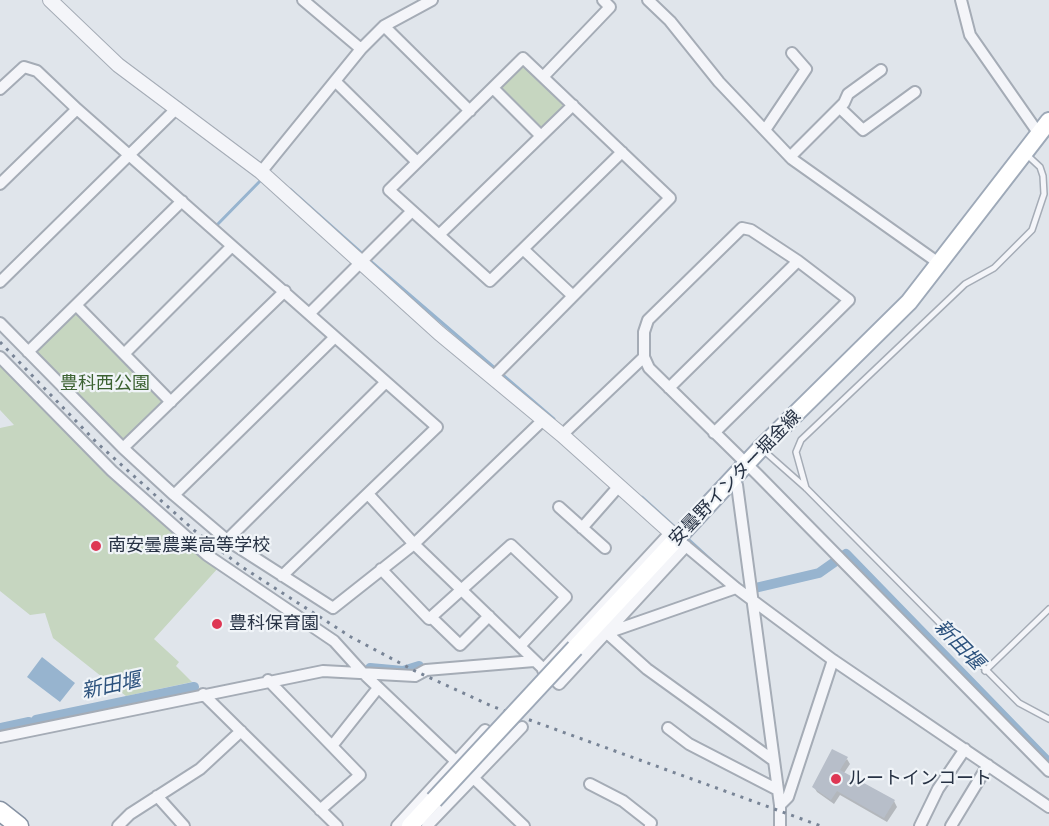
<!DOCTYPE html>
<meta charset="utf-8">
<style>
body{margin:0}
canvas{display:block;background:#e0e5eb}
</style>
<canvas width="1049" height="826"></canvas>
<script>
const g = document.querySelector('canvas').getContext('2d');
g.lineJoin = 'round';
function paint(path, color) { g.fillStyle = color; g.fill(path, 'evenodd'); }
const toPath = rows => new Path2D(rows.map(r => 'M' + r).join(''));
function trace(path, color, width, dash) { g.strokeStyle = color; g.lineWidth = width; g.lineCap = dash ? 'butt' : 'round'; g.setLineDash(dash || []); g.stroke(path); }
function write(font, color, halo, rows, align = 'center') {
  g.font = font + ' Mulish,"Noto Sans JP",sans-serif'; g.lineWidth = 4.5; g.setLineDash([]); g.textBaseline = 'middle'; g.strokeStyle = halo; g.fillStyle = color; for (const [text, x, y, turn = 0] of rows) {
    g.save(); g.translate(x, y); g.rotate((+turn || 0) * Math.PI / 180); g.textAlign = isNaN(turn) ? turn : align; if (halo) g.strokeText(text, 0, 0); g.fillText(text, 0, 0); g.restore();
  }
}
const green = toPath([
 [520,67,527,68,563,101,562,108,543,127,537,126,502,91,502,85],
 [75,313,164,402,124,442,35,353],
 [0,365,113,477,219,567,154,639,179,662,176,666,192,682,126,696,53,638,45,613,30,615,0,591,0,428,14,425,0,410]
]);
const water = toPath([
 [42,657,75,683,60,702,27,677]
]);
const shadow = toPath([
 [847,759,850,764,844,773,894,801,897,807,887,822,840,795,834,804,817,792,814,787]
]);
const stream = toPath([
 [290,189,363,254],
 [188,214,210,231],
 [215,227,263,178],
 [368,259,554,419],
 [642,497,675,527],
 [686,537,721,569]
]);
const canal = toPath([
 [842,557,846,554,1049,763],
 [755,588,819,573,836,561],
 [370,668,403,671,419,666],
 [36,720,194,687],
 [0,728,29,722]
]);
const building = toPath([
 [832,749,848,757,840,770,895,800,884,818,837,791,831,800,812,787]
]);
const service = toPath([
 [763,450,806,488,1019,703,1049,719],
 [806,488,796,452,801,440,965,284,994,268,1032,230,1044,194,1043,176,1040,167,1026,154],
 [985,671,1049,609]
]);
const minor = toPath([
 [303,0,361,49],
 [648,0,670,21,719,82,792,159,940,264],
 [961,0,970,35,1039,134],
 [384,26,470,111],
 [543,77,610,7,603,0],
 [336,82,417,162],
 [493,88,541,136],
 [0,89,24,67,37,71,77,109,437,427,282,576],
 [840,108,863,130,915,92],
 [765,130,806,69,792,53],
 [790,157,844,103,848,94,881,70],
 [261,172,361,49,384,26,432,0],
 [0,184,77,109],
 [440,234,573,105],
 [523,249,622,152],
 [0,282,177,108],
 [76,305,171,402],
 [309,314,412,211],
 [0,323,123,448,174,495,227,540,333,608,414,544,543,420],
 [28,352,182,201],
 [124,354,232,246],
 [0,357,112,471,207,555,334,641,363,673,524,826],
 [644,357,644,332,648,320,742,228,751,230,798,261,849,300,714,433],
 [493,377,670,198,523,58,389,190,490,281,523,249,573,296],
 [669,388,798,261],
 [562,435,644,357,649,368,758,475,1049,771],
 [123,448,285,291],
 [731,479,737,485,780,805,780,826],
 [368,494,414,544,559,684,686,546],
 [174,495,335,337],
 [559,507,605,548],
 [582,528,619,486],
 [227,540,386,382],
 [681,542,736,588],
 [381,569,429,619,511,545,566,597,520,646],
 [431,617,460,645,489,616],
 [607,633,736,588,833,660,1049,807],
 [607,633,647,669,773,760],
 [543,670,671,532],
 [268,680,360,775,320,810],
 [203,694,337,826],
 [668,728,689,744,778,790],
 [0,737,323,671,415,676,426,670,534,661],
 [332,746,378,688],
 [502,748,522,727],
 [590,784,623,801,651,823,650,826],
 [157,796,184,826],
 [780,805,788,797,833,660],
 [118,826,130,814,200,769,241,731],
 [397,826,485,730,502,748,427,826],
 [920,826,938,789,965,749],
 [951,826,988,765]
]);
const tertiary = toPath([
 [50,0,118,65,261,172,439,333,562,435,677,538]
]);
const primary = toPath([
 [575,648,761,448,909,302,1049,121],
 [410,826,434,800]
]);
const trunk = toPath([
 [0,811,19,826]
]);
const rail = toPath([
 [0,342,97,443,195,531,242,567,351,637,415,671,494,707,821,826]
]);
const primaryBridge = toPath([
 [434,800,575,648]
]);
const markers = [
 [96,546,6,"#de3754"],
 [217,624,6,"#de3754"],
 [836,779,6,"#de3754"]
];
const parkNames = [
 ["豊科西公園",105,384]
];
const streetNames = [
 ["安曇野インター堀金線",735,478,-46]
];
const poiNames = [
 ["南安曇農業高等学校",108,546],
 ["豊科保育園",229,624],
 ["ルートインコート",848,779]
];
const waterNames = [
 ["新田堰",959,645,46],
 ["新田堰",111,686,-12]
];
paint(green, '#c6d6c0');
paint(water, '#97b4cf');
paint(shadow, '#0003');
trace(stream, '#97b4cf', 3);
trace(canal, '#97b4cf', 10);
paint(building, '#b7bec9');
trace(service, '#a5acb6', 8);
trace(minor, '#a5acb6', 14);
trace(tertiary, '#a5acb6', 16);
trace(primary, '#9ea9b8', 20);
trace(trunk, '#8692a3', 21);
trace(service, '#f4f5f9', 5);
trace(minor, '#f4f5f9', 10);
trace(tertiary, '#f4f5f9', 14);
trace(primary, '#fff', 16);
trace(trunk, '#fff', 18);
trace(rail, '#788496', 3, [3, 6]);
trace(primaryBridge, '#9ea9b8', 20, []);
trace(primaryBridge, '#fff', 16);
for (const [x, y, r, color] of markers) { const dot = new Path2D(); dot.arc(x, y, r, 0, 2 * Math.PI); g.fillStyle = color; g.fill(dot); trace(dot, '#f0f4f8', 2); }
write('18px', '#3c6232', '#f0f4f8', parkNames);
write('18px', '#273244', '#f0f4f8', streetNames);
write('18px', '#273244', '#f0f4f8', poiNames, 'left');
write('italic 20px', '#2c527d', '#f0f4f8', waterNames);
</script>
